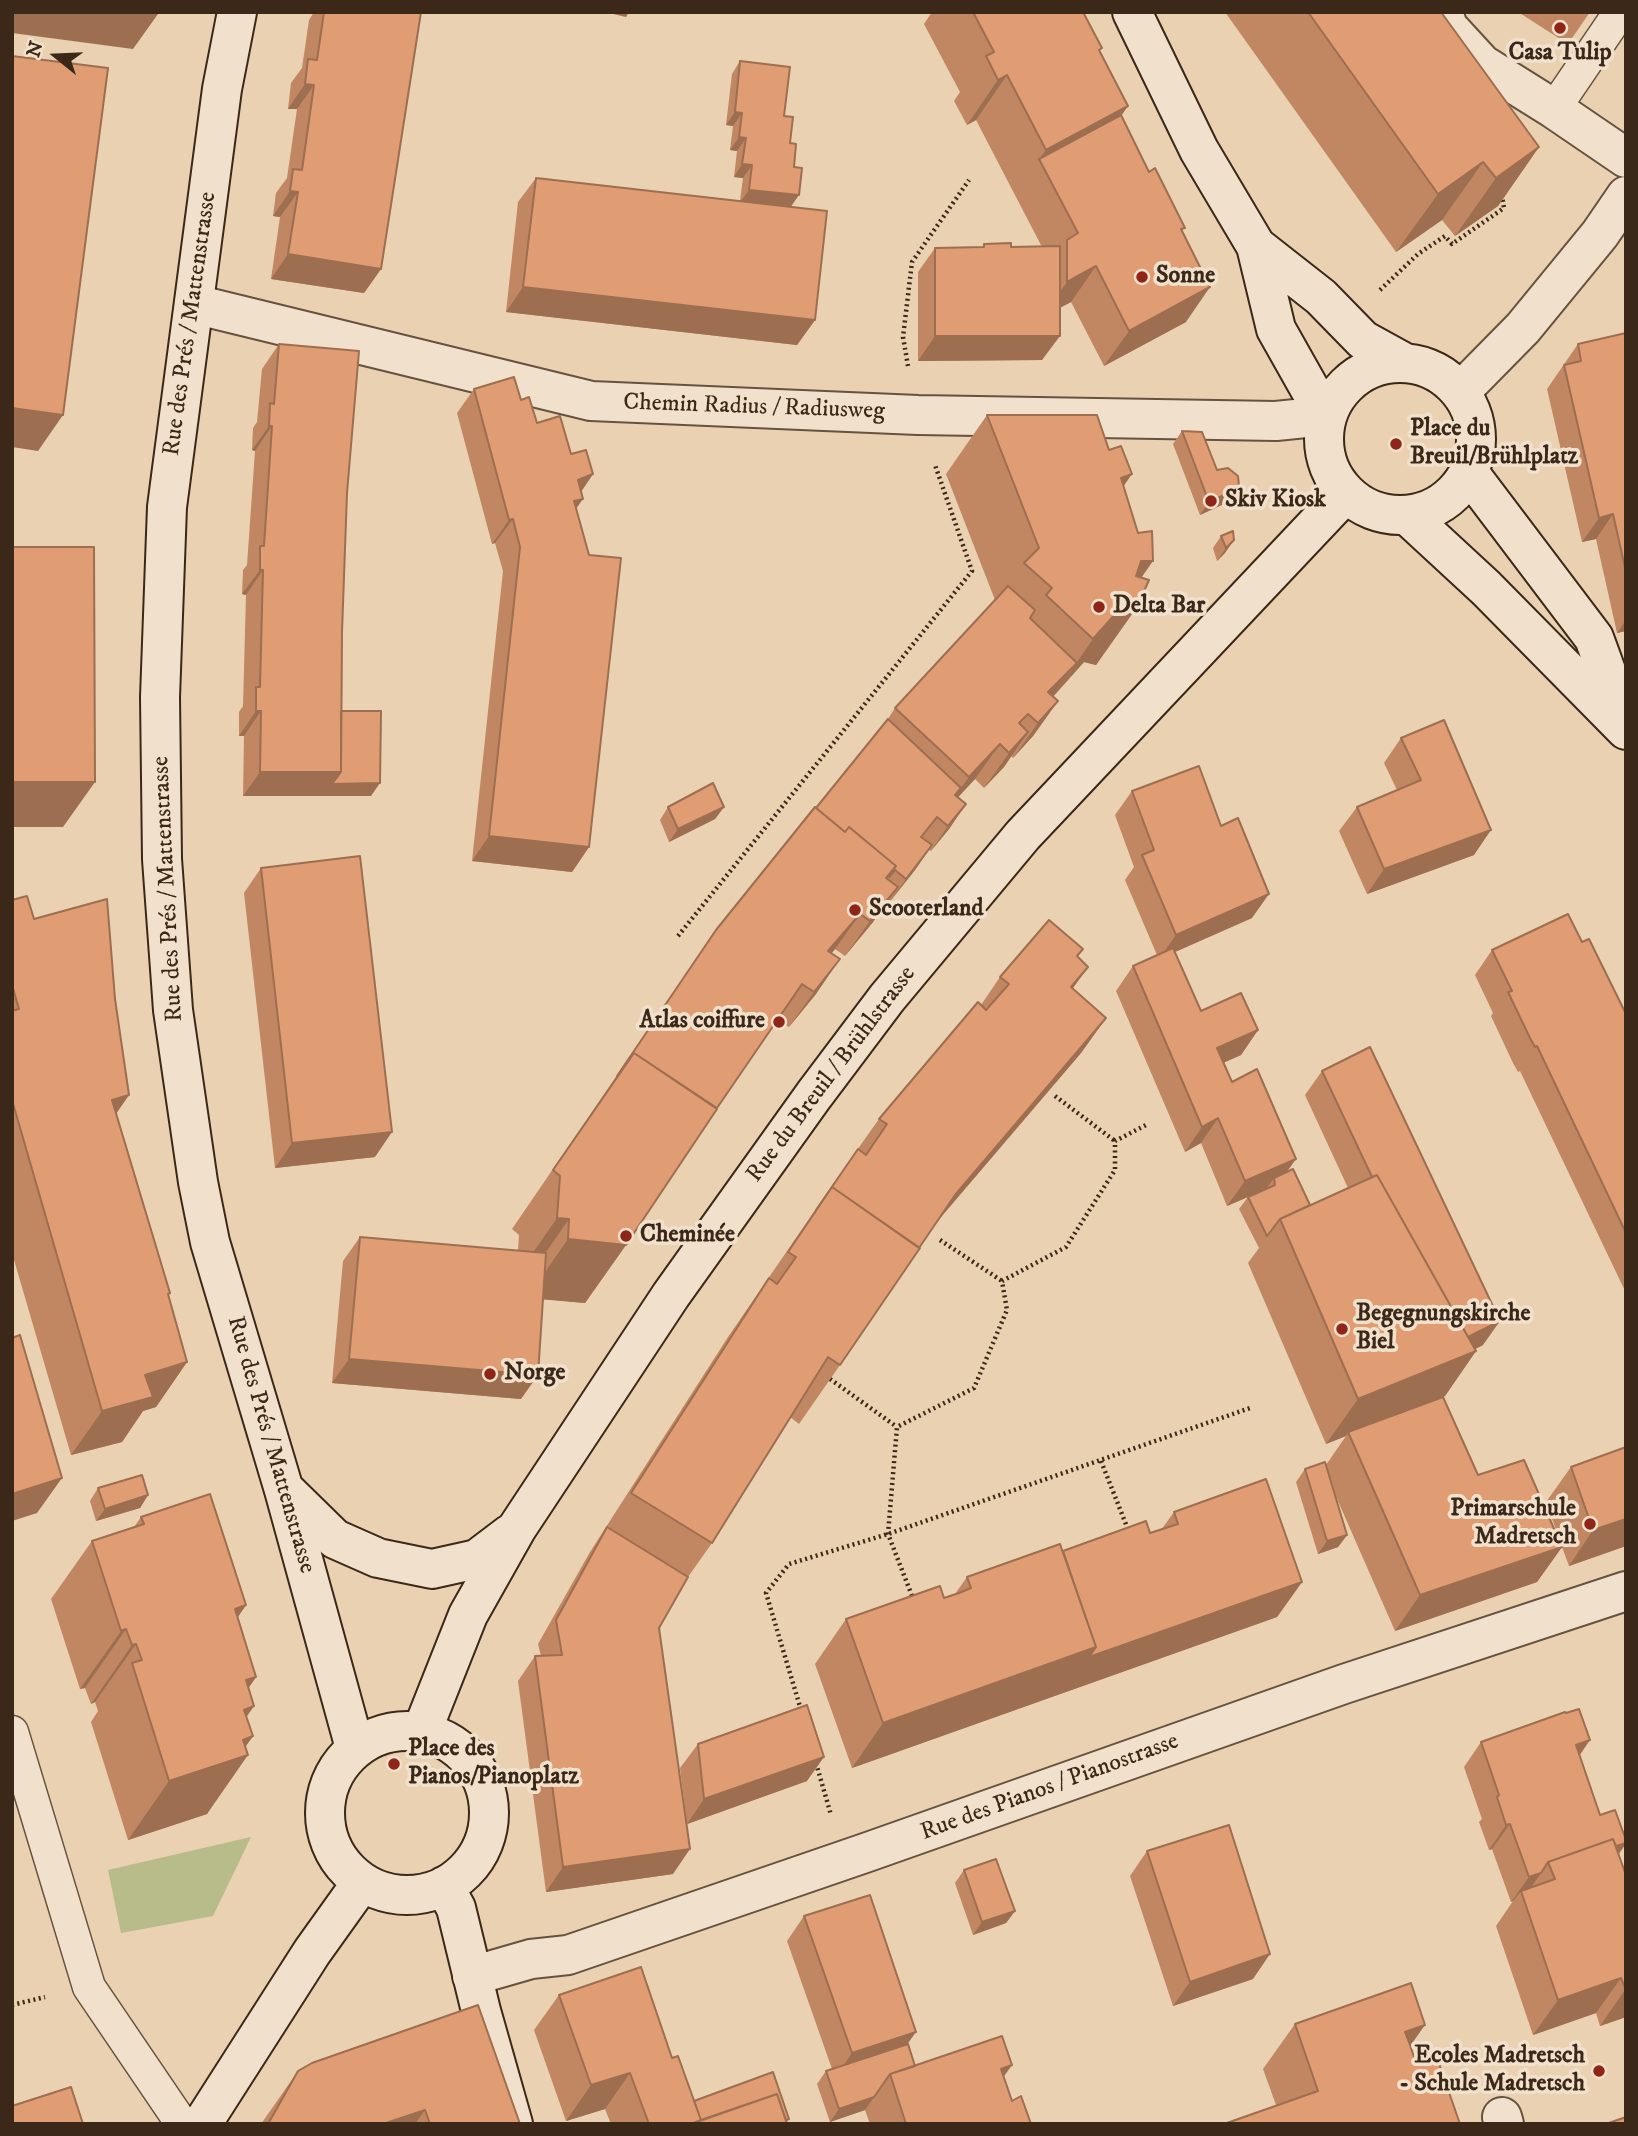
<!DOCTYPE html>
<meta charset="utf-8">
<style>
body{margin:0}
#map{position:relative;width:1638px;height:2136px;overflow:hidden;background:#e9d1b1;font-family:"IM FELL DW Pica",serif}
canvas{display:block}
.frame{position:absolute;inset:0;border:14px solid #3b2818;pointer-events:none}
.north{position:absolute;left:21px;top:21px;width:70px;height:70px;-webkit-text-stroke:5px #f1e1cc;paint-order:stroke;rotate:288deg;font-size:19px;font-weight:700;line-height:28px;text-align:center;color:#3b2818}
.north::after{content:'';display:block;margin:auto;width:24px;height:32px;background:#3b2818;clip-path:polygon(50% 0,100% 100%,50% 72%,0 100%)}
</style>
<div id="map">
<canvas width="1638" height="2136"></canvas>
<div class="frame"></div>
<div class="north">N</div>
</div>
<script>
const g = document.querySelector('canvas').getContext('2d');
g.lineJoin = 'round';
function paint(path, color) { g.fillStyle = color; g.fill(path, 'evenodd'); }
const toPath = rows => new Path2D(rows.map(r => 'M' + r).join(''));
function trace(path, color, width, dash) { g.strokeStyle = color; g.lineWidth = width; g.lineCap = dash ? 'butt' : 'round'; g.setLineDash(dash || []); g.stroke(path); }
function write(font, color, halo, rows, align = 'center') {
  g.font = font + ' "IM FELL DW Pica",serif'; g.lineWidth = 7; g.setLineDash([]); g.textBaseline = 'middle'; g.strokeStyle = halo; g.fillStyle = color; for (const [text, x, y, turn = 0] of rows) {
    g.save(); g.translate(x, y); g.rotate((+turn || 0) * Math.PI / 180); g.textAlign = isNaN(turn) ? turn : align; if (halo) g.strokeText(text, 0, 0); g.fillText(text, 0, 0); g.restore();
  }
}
const green = toPath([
 [251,1837,213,1916,121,1933,108,1870]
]);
const path = toPath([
 [1380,290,1418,254,1445,236,1452,244,1504,208,1502,196],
 [908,366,903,337,912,262,969,180],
 [678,936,972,571,935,465],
 [1055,1096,1115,1141],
 [940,1240,1002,1281],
 [830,1379,897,1427],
 [1101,1461,1129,1532],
 [914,1601,888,1534,897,1427,974,1388,1007,1310,1002,1281,1066,1247,1115,1170,1115,1141,1146,1125],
 [801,1710,766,1593,789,1564,888,1534,1250,1408],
 [816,1763,831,1815],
 [12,2005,45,1997]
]);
const lane = toPath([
 [1554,109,1620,12],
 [12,1732,89,1987,182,2124]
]);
const street = toPath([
 [1443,12,1448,27,1482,64,1554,109,1626,158],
 [194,304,591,401,918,415,1276,421,1325,416],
 [1461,391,1523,328,1600,234,1626,196],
 [472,1976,531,1959,568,1955,865,1853,1344,1684,1626,1591],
 [1502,2117,1504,2124]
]);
const secondary = toPath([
 [237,12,222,89,167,507,160,697,162,859,173,1010,198,1182,210,1242,284,1490,355,1748],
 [1132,12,1199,150,1256,246,1276,329,1325,416],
 [1256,246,1321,297,1363,340,1403,362],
 '1324 439a76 76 0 1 1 152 0a76 76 0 1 1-152 0Z',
 [1470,474,1594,638,1624,720],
 [1407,515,1486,588,1626,730],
 [286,1491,335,1539,378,1558,432,1569,477,1559,510,1534],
 '325 1813a82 82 0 1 1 164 0a82 82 0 1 1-164 0Z',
 [422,1731,468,1615,517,1528,671,1295,814,1095,887,998,1023,835,1346,493],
 [444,1886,456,1908,481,2011,513,2124],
 [202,2124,312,1952,362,1882]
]);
const wall = toPath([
 [314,12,421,12,381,269,364,293,271,279,280,217,273,216,276,193,287,178,297,109,288,109,291,83,302,68,309,20],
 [932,12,1083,12,1100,52,1121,115,1149,172,1182,232,1186,322,1104,366,1071,302,1060,308,1042,360,918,361,918,272,935,248,982,247,984,244,1011,247,1042,247,976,120,967,125,954,101,960,92,924,24],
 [1225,12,1441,12,1539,147,1498,206,1455,236,1442,220,1396,252],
 [1518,12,1590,12,1568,44],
 [740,61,784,116,790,143,794,167,791,206,815,320,797,345,506,312,518,202,536,178,740,201,743,178,734,177,737,151,730,150,733,126,726,125,732,74],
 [1626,333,1626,631,1617,633,1596,539,1582,542,1547,389,1578,344],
 [279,344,347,493,342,632,341,711,371,796,243,796,244,736,239,736,239,712,243,706,246,595,242,594,243,570,247,565,255,451,252,450,253,428,257,422,262,369],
 [474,389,521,400,537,423,593,474,581,492,576,508,589,847,572,872,472,861,503,571,495,543,492,544,457,413],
 [987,415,1109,450,1123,486,1141,577,1137,607,1096,665,1084,662,1053,696,1058,701,1033,736,1013,758,1011,756,1004,767,984,788,975,779,958,797,966,804,949,829,931,851,929,850,915,870,888,904,887,903,873,922,845,956,835,949,832,953,816,994,789,1027,777,1020,717,1108,626,1245,585,1303,543,1299,521,1399,332,1383,343,1261,360,1237,518,1251,519,1235,512,1229,716,930,888,719,895,708,995,600,946,474],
 [1182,431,1226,503,1200,515,1173,444],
 [1233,531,1225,553,1217,561,1213,548,1221,536],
 [1401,738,1474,855,1367,894,1339,831,1357,807,1397,790,1384,763],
 [1132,791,1252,918,1175,952,1201,1011,1258,1030,1241,1055,1223,1063,1232,1082,1310,1205,1348,1188,1305,1095,1322,1071,1483,1345,1475,1349,1476,1351,1445,1396,1435,1399,1478,1475,1560,1541,1546,1502,1571,1467,1626,1447,1626,1546,1569,1566,1562,1547,1537,1582,1395,1631,1334,1492,1347,1535,1338,1547,1318,1554,1296,1482,1305,1469,1326,1465,1346,1436,1326,1444,1248,1263,1259,1248,1239,1209,1248,1197,1227,1206,1201,1143,1185,1152,1116,991,1133,966,1157,955,1125,880,1134,867,1115,815],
 [668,807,724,807,715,819,669,842,660,820],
 [261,868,375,1157,275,1168,244,893],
 [12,900,34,919,115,999,129,1095,116,1114,170,1293,168,1296,187,1362,156,1407,143,1411,122,1442,71,1455,12,1253],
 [1582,942,1626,1014,1626,1293,1520,1071,1518,1072,1513,1063,1491,1016,1493,1013,1475,975,1492,950],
 [1083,949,1077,957,1088,967,1072,989,1106,1018,1081,1053,934,1225,840,1365,799,1424,790,1417,712,1543,688,1577,659,1628,673,1874,546,1892,518,1681,535,1656,541,1656,538,1644,590,1552,728,1337,833,1184,879,1119,981,1005,1000,977],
 [98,1488,148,1495,140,1508,96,1521,90,1501],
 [1174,1512,1302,1582,1277,1617,852,1768,815,1664,846,1619,944,1598,955,1594,967,1577,1063,1551,1150,1533,1161,1530],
 [141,1517,246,1605,238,1617,256,1677,248,1689,254,1706,246,1717,253,1736,245,1747,207,1814,128,1840,91,1722,98,1711,95,1702,91,1704,85,1688,80,1689,51,1599,92,1541,134,1527],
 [1481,1742,1579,1756,1600,1815,1626,1840,1626,1844,1619,1854,1626,1875,1626,2017,1600,2026,1596,2013,1533,2035,1496,1926,1513,1901,1511,1902,1492,1849,1489,1850,1479,1822,1482,1819,1464,1767],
 [698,1744,807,1781,687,1824,680,1768],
 [1147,1851,1253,1979,1173,2006,1130,1876],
 [964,1870,1015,1911,1006,1923,973,1935,955,1883],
 [804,1916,908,2044,915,2066,1012,2065,1003,2077,1012,2101,1031,2124,870,2124,865,2110,830,2122,817,2084,826,2071,832,2069,787,1941],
 [559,1995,672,2058,694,2101,789,2119,787,2122,787,2124,611,2124,605,2109,566,2121,534,2030],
 [1295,2024,1410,2046,1415,2060,1276,2105,1263,2069],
 [298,2071,520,2124,261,2124]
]);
const shadedWall = toPath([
 [12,12,145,12,158,14,133,49,12,33],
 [605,12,629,12,626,17],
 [1007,75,976,120,967,125,998,80],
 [305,84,314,85,297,109,288,109],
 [1128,106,1097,151,1039,159,1046,150],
 [735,112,742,113,733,126,726,125],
 [739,137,746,138,737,151,730,150],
 [1539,147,1498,206,1455,236,1496,178],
 [1483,162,1442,220,1396,252,1438,194],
 [742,164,752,165,743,178,734,177],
 [749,190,799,195,790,208,740,202],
 [290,191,298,192,280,217,273,216],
 [288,254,381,269,364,293,271,279],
 [1096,266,1071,302,1042,317,1067,282],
 [523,287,815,320,797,345,506,312],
 [1210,287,1186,322,1104,366,1129,331],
 [935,336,1060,336,1042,360,918,361],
 [12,408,63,415,38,451,12,447],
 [269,426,272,426,255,451,252,450],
 [593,474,576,499,578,480],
 [1132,474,1091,533,1121,478],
 [1239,486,1226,503,1200,515,1209,502],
 [583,499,566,523,574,501],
 [1613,514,1596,539,1582,542,1599,518],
 [513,519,495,543,492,544,509,520],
 [1234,540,1225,553,1217,561,1226,548],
 [1141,561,1153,561,1116,614,1125,603,1137,607,1096,665,1084,662,1052,698,1093,639],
 [260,570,263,570,246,595,242,594],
 [1626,620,1626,631,1617,633],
 [1077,663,1052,698,1048,692],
 [1058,701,1033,736,1013,758,1038,723],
 [256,711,261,711,244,736,239,736],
 [1028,732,1004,767,984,788,1009,753],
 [1000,744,975,779,937,820,969,777],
 [260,772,341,772,380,783,371,796,243,796],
 [12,782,95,782,63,827,12,827],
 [966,804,949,829,931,851,948,826],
 [724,807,715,819,669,842,678,829],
 [1491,830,1474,855,1367,894,1384,869],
 [489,836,589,847,572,872,472,861],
 [932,845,915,870,888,904,906,879],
 [898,887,873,922,845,956,870,921],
 [1269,894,1252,918,1159,959,1176,935],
 [860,914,835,949,803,986,828,951],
 [840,959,816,994,789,1027,814,992],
 [1088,967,1063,1002,1071,987],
 [1106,1018,1081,1053,930,1230,955,1195],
 [1258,1030,1241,1055,1200,1073,1217,1048],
 [129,1095,98,1139,112,1100],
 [1218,1118,1201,1143,1185,1152,1202,1127],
 [392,1132,375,1157,275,1168,292,1143],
 [1296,1159,1279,1183,1274,1178,1266,1189,1227,1206,1245,1181],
 [557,1218,569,1219,528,1278,516,1277],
 [568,1239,626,1245,585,1303,527,1298],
 [1500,1321,1483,1345,1456,1359,1476,1351,1445,1396,1349,1435,1348,1432,1346,1436,1326,1444,1358,1399,1451,1345],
 [349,1359,538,1375,521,1399,332,1383],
 [187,1362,156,1407,143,1411,122,1442,71,1455,102,1411,145,1375],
 [62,1478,37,1513,12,1521,12,1494],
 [148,1495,140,1508,96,1521,105,1509],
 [1626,1519,1626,1546,1569,1566,1593,1530],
 [1347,1535,1338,1547,1318,1554,1327,1541],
 [1562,1547,1537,1582,1395,1631,1420,1595],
 [1302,1582,1277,1617,852,1768,883,1723,1096,1647],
 [246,1605,205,1664,235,1609],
 [126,1629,85,1688,80,1689,121,1631],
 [136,1644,95,1702,91,1704,132,1645],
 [256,1677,215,1735,246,1680],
 [254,1706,213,1765,244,1710],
 [253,1736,237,1759,248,1755,207,1814,128,1840,169,1781,243,1740],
 [1590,1740,1573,1765,1576,1745],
 [824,1757,807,1781,687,1824,704,1799],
 [1510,1824,1492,1849,1489,1850,1506,1825],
 [1626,1843,1609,1867,1551,1869],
 [690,1849,673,1874,546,1892,563,1867],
 [1541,1873,1524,1898,1521,1891,1513,1901,1511,1902,1529,1877],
 [1015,1911,1006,1923,973,1935,982,1922],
 [1270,1954,1253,1979,1173,2006,1190,1982],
 [1621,1978,1596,2013,1533,2035,1558,2000],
 [1625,1990,1626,2017,1600,2026],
 [1425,2025,1394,2069,1405,2032],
 [916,2032,899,2056,835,2078,852,2053],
 [1012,2065,987,2100,1001,2069],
 [630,2073,605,2109,566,2121,591,2085],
 [874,2097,865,2110,830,2122,839,2109],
 [425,2110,415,2124,383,2124]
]);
const building = toPath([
 [324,12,421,12,381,269,288,254,298,192,290,191,293,169,302,170,314,85,305,84,308,59,317,60,324,12],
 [973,12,1083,12,1102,48,1099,50,1128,106,1046,150,1007,75,998,80,986,56,994,52,973,12],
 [1308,12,1441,12,1539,147,1496,178,1483,162,1438,194,1308,12],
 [12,56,108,68,63,415,12,408,12,56],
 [740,61,790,67,784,116,793,117,790,143,796,144,794,167,802,168,799,195,749,190,752,165,742,164,746,138,739,137,742,113,735,112,740,61],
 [1121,115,1149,172,1155,168,1185,228,1181,229,1210,287,1129,331,1096,266,1067,282,1067,240,1078,233,1039,159,1121,115],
 [536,178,827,211,815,320,523,287,536,178],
 [1011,243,1011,247,1060,246,1060,336,935,336,935,248,984,247,984,244,1011,243],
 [1626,333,1626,572,1613,514,1599,518,1564,365,1581,361,1578,344,1626,333],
 [279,344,359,351,347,493,342,632,341,772,260,772,261,711,256,711,256,687,260,687,263,570,260,570,260,546,264,546,272,426,269,426,270,403,274,404,279,344],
 [514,377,521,400,529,397,537,423,560,416,571,454,586,450,593,474,578,480,583,499,574,501,589,555,621,558,589,847,489,836,520,547,513,519,509,520,474,389,514,377],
 [987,415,1097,415,1109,450,1121,446,1132,474,1121,478,1138,533,1152,531,1153,561,1141,561,1136,576,1149,580,1137,607,1125,603,1093,639,1046,595,1052,588,1024,563,1039,548,987,415],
 [1182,431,1202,432,1217,470,1228,468,1238,476,1239,486,1235,490,1209,502,1182,431],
 [1233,531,1234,540,1226,548,1221,536,1233,531],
 [12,547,94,547,95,782,12,782,12,547],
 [1008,586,1035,610,1030,618,1077,663,1048,692,1058,701,1038,723,1028,714,1019,723,1028,732,1009,753,1000,744,969,777,895,708,1008,586],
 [341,711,381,711,380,783,332,784,341,772,341,711],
 [888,719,961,788,955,795,966,804,948,826,937,817,921,837,932,845,906,879,895,870,889,877,896,866,849,827,845,832,816,808,888,719],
 [1444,720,1491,830,1384,869,1357,807,1421,780,1401,738,1444,720],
 [1199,766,1221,826,1238,818,1269,894,1176,935,1142,855,1154,850,1132,791,1199,766],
 [713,783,724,807,678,829,668,807,713,783],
 [815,807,845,832,849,827,896,866,886,878,898,887,870,921,860,914,828,951,840,959,814,992,802,984,717,1108,634,1053,617,1076,716,930,815,807],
 [360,856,392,1132,292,1143,261,868,360,856],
 [27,896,34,919,107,899,115,999,129,1095,112,1100,170,1293,168,1294,187,1362,145,1375,153,1397,102,1411,12,1100,12,1011,19,1009,12,985,12,900,27,896],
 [1568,914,1582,942,1589,939,1626,1014,1626,1233,1537,1046,1535,1047,1530,1038,1508,992,1512,991,1492,950,1568,914],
 [1049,920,1083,949,1077,956,1088,967,1071,987,1106,1018,955,1195,919,1248,832,1187,816,1210,858,1149,866,1155,887,1124,879,1119,978,1002,986,1010,1009,984,1000,977,1049,920],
 [1173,948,1201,1011,1241,993,1258,1030,1217,1048,1232,1082,1257,1069,1296,1159,1245,1181,1218,1118,1202,1127,1133,966,1173,948],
 [1370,1047,1500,1321,1468,1337,1377,1175,1372,1177,1322,1071,1370,1047],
 [634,1053,717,1109,626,1245,568,1239,569,1219,557,1218,560,1176,553,1170,634,1053],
 [1293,1169,1310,1205,1280,1219,1267,1236,1248,1197,1275,1185,1274,1178,1293,1169],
 [1377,1175,1476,1351,1358,1399,1280,1219,1377,1175],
 [832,1187,920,1248,840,1365,828,1357,712,1543,631,1493,769,1278,777,1284,796,1257,788,1252,832,1187],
 [360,1237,546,1253,538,1375,349,1359,360,1237],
 [20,1335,62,1478,12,1494,12,1338,20,1335],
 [1443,1397,1478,1475,1524,1460,1562,1547,1420,1595,1348,1432,1443,1397],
 [1626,1447,1626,1519,1593,1530,1571,1467,1626,1447],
 [1325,1462,1347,1535,1327,1541,1305,1469,1325,1462],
 [142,1475,148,1495,105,1509,98,1488,142,1475],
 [1266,1479,1302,1582,1089,1657,1096,1647,1063,1551,1146,1521,1150,1533,1178,1524,1174,1512,1266,1479],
 [210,1494,246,1605,235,1609,256,1677,246,1680,254,1706,244,1710,253,1736,243,1740,248,1755,169,1781,132,1663,142,1660,136,1644,132,1645,126,1629,121,1631,92,1541,144,1524,141,1517,210,1494],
 [607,1527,688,1577,659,1628,690,1849,563,1867,535,1656,562,1655,556,1620,607,1527],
 [1060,1544,1096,1647,883,1723,846,1619,940,1586,944,1598,959,1593,971,1588,967,1577,1060,1544],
 [807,1705,824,1757,704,1799,698,1744,807,1705],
 [1579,1709,1590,1740,1576,1745,1600,1815,1615,1810,1626,1840,1626,1843,1616,1846,1613,1839,1548,1862,1541,1873,1529,1877,1510,1824,1506,1825,1497,1797,1499,1795,1481,1742,1565,1712,1566,1713,1579,1709],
 [1229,1825,1270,1954,1190,1982,1147,1851,1229,1825],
 [1613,1839,1626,1875,1626,1990,1621,1978,1558,2000,1521,1891,1555,1879,1548,1862,1613,1839],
 [996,1859,1015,1911,982,1922,964,1870,996,1859],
 [870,1895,916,2032,852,2053,804,1916,870,1895],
 [641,1967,672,2058,678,2056,701,2120,691,2124,649,2124,630,2073,591,2085,559,1995,641,1967],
 [1411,1983,1425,2025,1405,2032,1410,2045,1415,2060,1435,2052,1460,2124,1224,2124,1318,2091,1295,2024,1411,1983],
 [478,2005,520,2124,430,2124,425,2110,383,2124,268,2124,298,2071,312,2063,478,2005],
 [1002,2036,1012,2065,1001,2069,1012,2101,1021,2096,1031,2124,906,2124,890,2074,1002,2036],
 [908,2044,915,2066,890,2074,874,2097,839,2109,826,2071,908,2044],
 [773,2072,789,2119,786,2120,777,2094,701,2120,694,2101,773,2072],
 [71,2087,83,2124,12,2124,12,2106,71,2087],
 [777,2094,787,2124,691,2124,777,2094],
 [1626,2117,1626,2124,1606,2124,1626,2117]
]);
const markers = [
 [1560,28,7,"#8f2418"],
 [1142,277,7,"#8f2418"],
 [1396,444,7,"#8f2418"],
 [1211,501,7,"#8f2418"],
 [1099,607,7,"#8f2418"],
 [855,910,7,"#8f2418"],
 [779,1022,7,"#8f2418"],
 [626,1236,7,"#8f2418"],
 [1342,1329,7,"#8f2418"],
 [490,1374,7,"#8f2418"],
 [1590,1524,7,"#8f2418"],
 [394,1764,7,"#8f2418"],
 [1599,2071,7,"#8f2418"]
];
const poiNames = [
 ["Casa Tulip",1560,54,"center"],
 ["Sonne",1156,277],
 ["Place du",1410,430],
 ["Breuil/Brühlplatz",1410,458],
 ["Skiv Kiosk",1225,501],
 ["Delta Bar",1113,607],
 ["Scooterland",869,910],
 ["Atlas coiffure",765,1022,"right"],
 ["Cheminée",640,1236],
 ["Begegnungskirche",1356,1315],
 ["Biel",1356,1343],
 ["Norge",504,1374],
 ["Primarschule",1576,1510,"right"],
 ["Madretsch",1576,1538,"right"],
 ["Place des",408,1750],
 ["Pianos/Pianoplatz",408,1778],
 ["Ecoles Madretsch",1585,2057,"right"],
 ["- Schule Madretsch",1585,2085,"right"]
];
const streetNames = [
 ["Rue des Prés / Mattenstrasse",191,324,-82],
 ["Chemin Radius / Radiusweg",754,408,2],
 ["Rue des Prés / Mattenstrasse",169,889,-93],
 ["Rue du Breuil / Brühlstrasse",832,1075,-53],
 ["Rue des Prés / Mattenstrasse",270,1445,74],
 ["Rue des Pianos / Pianostrasse",1050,1788,-20]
];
paint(green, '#b8bb8a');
trace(lane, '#66523e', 35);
trace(street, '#66523e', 42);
trace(secondary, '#3b2818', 42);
trace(path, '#3b2818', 4.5, [2, 3.5]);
trace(lane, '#f1e1cc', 32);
trace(street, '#f1e1cc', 38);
trace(secondary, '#f1e1cc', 38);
paint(wall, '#c18763');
paint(shadedWall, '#9d6e50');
paint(building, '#e09d73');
trace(building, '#9d6e50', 2);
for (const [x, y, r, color] of markers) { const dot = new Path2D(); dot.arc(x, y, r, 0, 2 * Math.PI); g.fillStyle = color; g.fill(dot); trace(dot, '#f1e1cc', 2.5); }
write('bold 24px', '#3b2818', '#f1e1cc', poiNames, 'left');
write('24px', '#3b2818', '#f1e1cc', streetNames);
</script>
